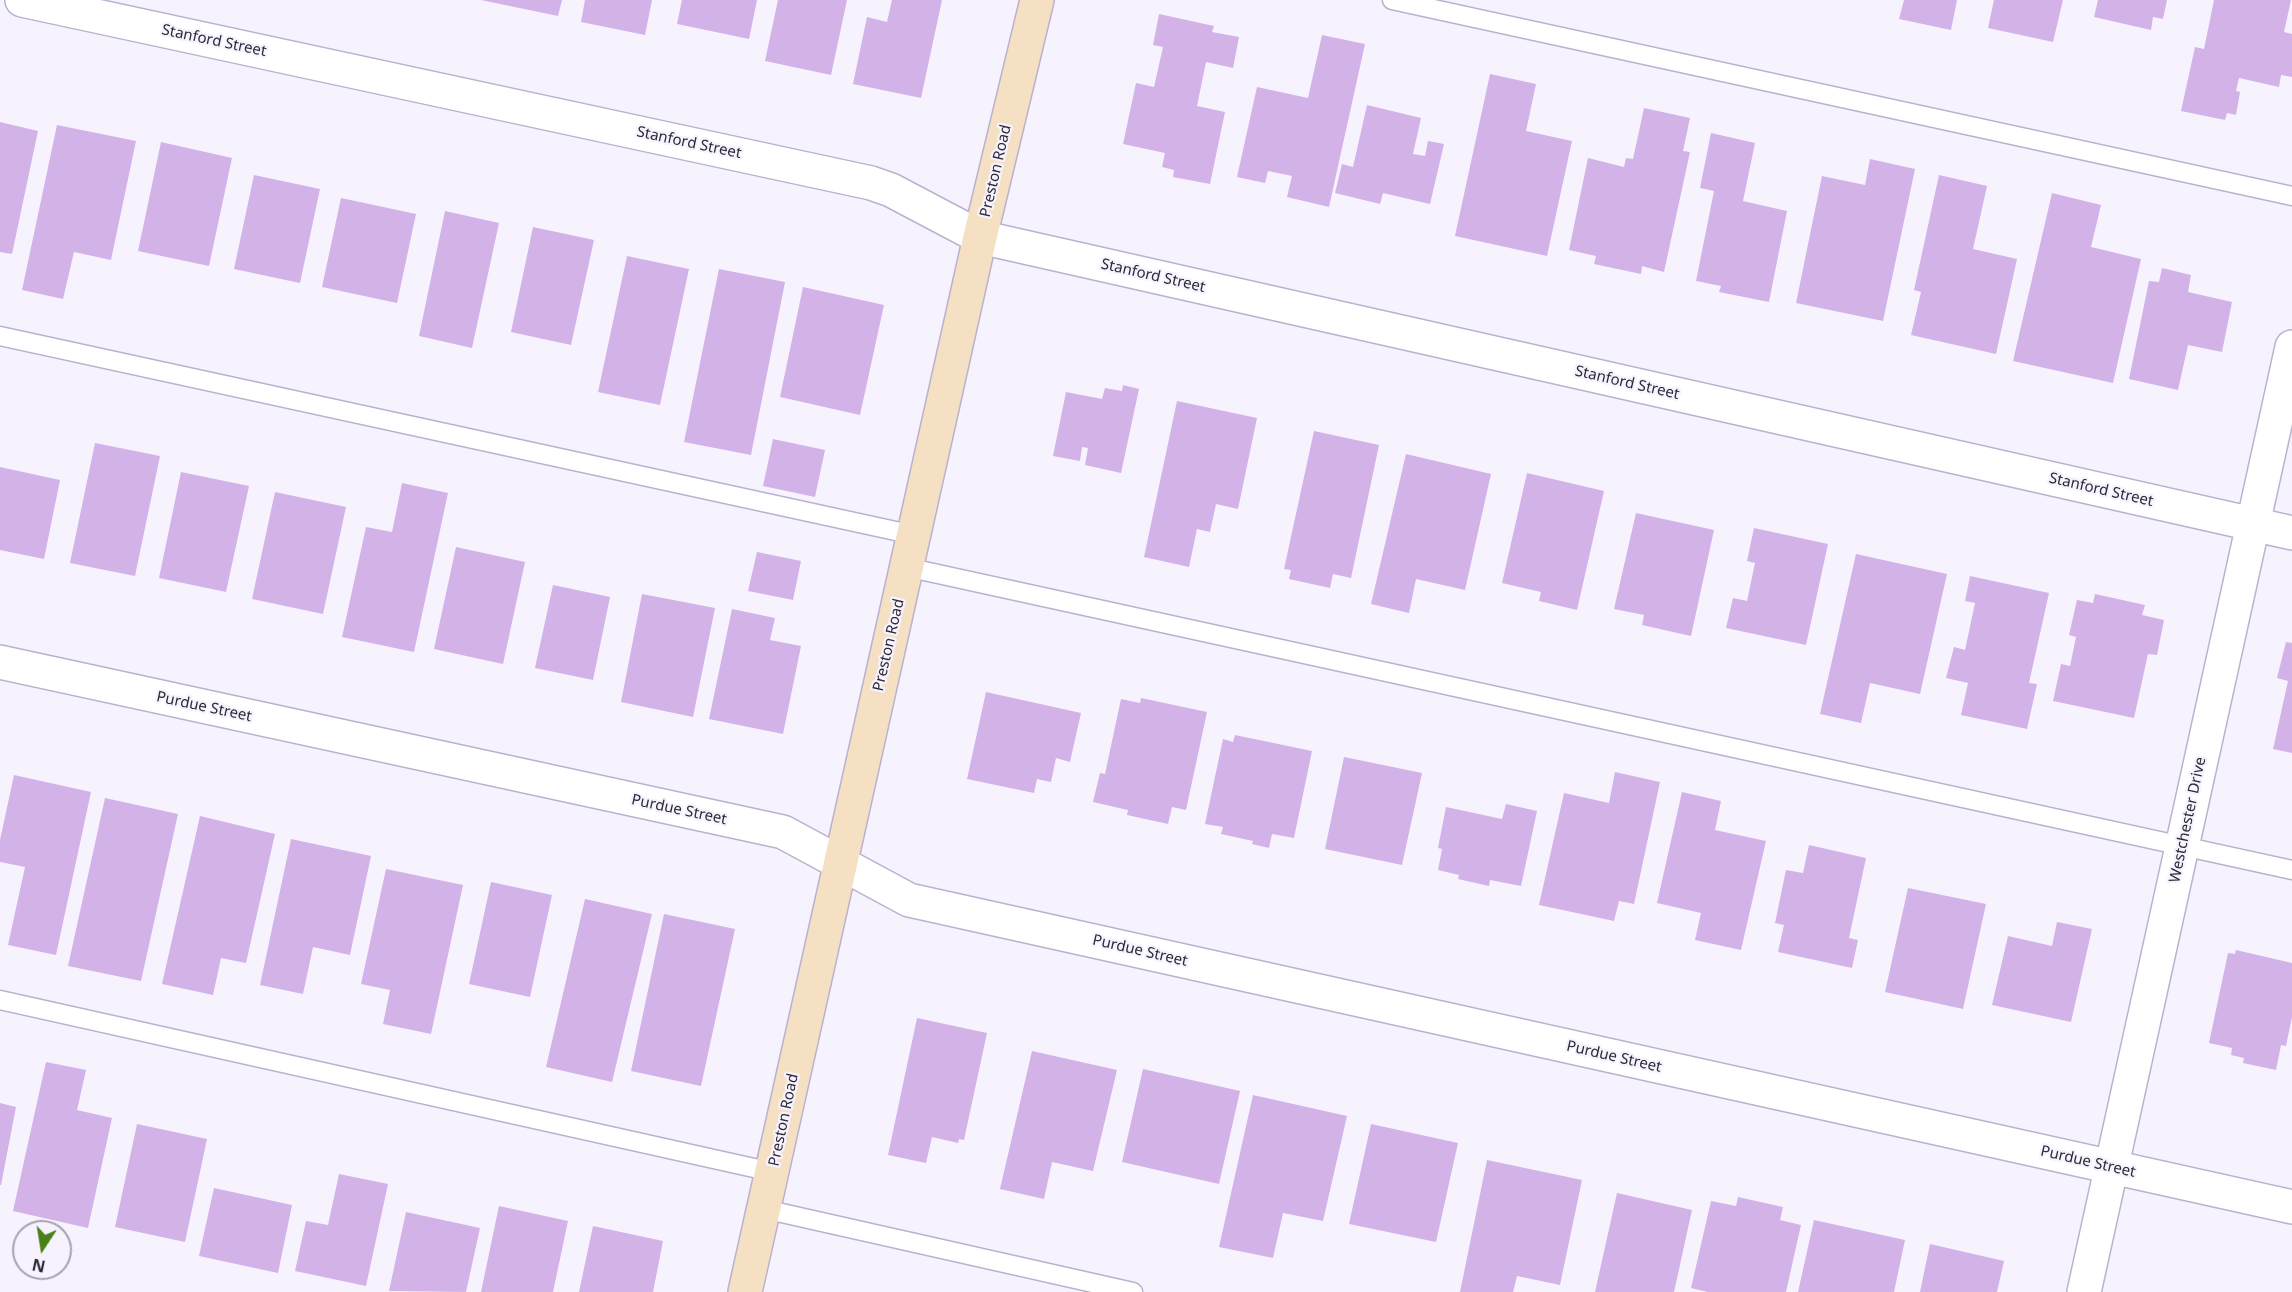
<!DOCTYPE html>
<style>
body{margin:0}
#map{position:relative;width:2292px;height:1292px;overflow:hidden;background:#f6f3ff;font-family:"Noto Sans",sans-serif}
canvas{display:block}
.north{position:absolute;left:12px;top:1220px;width:60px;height:60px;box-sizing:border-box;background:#f6f3ff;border:2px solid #a6a3ae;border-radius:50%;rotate:192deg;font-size:16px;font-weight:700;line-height:24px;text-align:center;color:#2d2a34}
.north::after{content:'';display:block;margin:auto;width:21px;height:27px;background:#498018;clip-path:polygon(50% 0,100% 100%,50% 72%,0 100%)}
</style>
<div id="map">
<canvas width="2292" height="1292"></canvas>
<div class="north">N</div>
</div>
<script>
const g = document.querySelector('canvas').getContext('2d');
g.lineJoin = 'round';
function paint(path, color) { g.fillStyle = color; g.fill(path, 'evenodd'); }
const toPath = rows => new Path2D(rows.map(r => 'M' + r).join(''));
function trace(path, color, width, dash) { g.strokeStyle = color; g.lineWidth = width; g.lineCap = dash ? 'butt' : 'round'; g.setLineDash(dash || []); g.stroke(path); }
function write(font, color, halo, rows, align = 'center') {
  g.font = font + ' "Noto Sans",sans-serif'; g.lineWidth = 4.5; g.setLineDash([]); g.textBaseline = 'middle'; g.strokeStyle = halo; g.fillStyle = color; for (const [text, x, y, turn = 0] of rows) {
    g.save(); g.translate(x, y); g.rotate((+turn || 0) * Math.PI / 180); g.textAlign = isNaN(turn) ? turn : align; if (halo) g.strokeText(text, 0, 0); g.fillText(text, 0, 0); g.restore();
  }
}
const building = toPath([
 [481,0,562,0,558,16],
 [585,0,652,0,645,35,581,22],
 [682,0,757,0,749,39,677,24],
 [778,0,847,0,831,75,765,61],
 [892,0,942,0,921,98,853,84,867,17,887,22],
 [1904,0,1957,0,1951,30,1899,19],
 [1994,0,2063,0,2053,42,1988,28],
 [2098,0,2167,0,2163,19,2153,17,2151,30,2094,17],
 [2214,0,2291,0,2284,32,2292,34,2292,77,2281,75,2279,87,2239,78,2236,91,2240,92,2236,115,2227,113,2225,120,2181,111,2195,47,2204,49],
 [1159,14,1214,26,1212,32,1239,37,1233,68,1206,62,1197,106,1225,112,1210,184,1173,177,1174,170,1162,167,1165,153,1123,144,1136,83,1154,87,1163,47,1153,45],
 [1322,35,1365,44,1329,207,1287,197,1292,176,1268,171,1265,183,1237,177,1257,87,1308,98],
 [1490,74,1536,84,1526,131,1572,141,1547,256,1455,236],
 [1367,105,1421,118,1413,154,1425,156,1428,141,1444,144,1430,204,1383,193,1380,204,1335,193,1342,164,1353,167],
 [1644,108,1690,118,1683,151,1690,152,1664,272,1642,266,1641,274,1594,264,1596,256,1569,250,1588,158,1624,167,1626,158,1633,159],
 [0,122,38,131,12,254,0,252],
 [57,125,136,141,111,260,74,252,63,299,22,290],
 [1711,133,1755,143,1743,201,1787,211,1769,302,1719,292,1721,286,1696,281,1714,191,1700,188],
 [161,142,232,158,209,266,138,251],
 [1870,159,1915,169,1883,321,1796,303,1822,176,1865,185],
 [254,175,320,189,300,283,234,269],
 [1939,175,1987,186,1973,249,2017,259,1996,354,1911,335,1921,292,1914,290],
 [2052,193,2101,205,2091,247,2141,259,2113,383,2013,361],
 [341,198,416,214,397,303,322,287],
 [445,211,499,223,472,348,419,336],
 [533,227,594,240,571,345,511,332],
 [627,256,689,269,660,405,598,392],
 [2162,268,2191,275,2188,292,2232,302,2222,352,2188,345,2178,390,2129,379,2149,281,2159,282],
 [719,269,785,282,751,455,684,442],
 [803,287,884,305,860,415,780,397],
 [1123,385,1139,389,1121,473,1085,465,1088,448,1082,447,1080,461,1053,456,1066,392,1102,399,1105,388,1122,391],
 [1177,401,1257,418,1238,509,1216,504,1210,532,1197,529,1189,567,1144,557],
 [1314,431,1379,445,1351,578,1333,574,1330,588,1289,579,1291,570,1284,569],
 [773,439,825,450,815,497,763,486],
 [95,443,160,456,135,576,70,563],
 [1406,454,1491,474,1465,590,1416,579,1409,613,1371,604],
 [0,467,60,480,44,559,0,550],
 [181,472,249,486,226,592,159,578],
 [1527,473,1604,491,1577,610,1539,601,1541,592,1502,583],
 [402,483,448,493,414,652,342,637,366,527,392,532],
 [275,492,346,507,323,614,252,599],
 [1636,513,1714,530,1691,636,1642,625,1644,615,1614,609],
 [1754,528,1828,544,1806,645,1726,628,1733,598,1747,601,1755,563,1747,561],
 [456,547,525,562,503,664,434,649],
 [757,552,801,561,793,600,748,591],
 [1856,554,1947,574,1920,694,1870,683,1861,723,1820,714],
 [1970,576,2049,593,2029,683,2037,684,2027,729,1961,715,1968,683,1946,678,1954,647,1965,650,1975,603,1965,601],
 [553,585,610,597,593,680,535,668],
 [642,594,715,608,693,717,621,702],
 [2095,594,2145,605,2142,615,2164,620,2157,655,2148,654,2134,718,2053,701,2061,664,2070,666,2076,637,2069,635,2077,600,2093,603],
 [732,609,775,618,770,640,801,646,783,734,709,719],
 [2286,642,2292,643,2292,753,2273,749,2288,681,2277,678],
 [986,692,1081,713,1070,762,1056,758,1051,782,1037,779,1034,793,967,779],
 [1141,698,1207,712,1186,810,1172,807,1168,824,1127,815,1128,810,1093,802,1100,773,1105,774,1121,699,1140,703],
 [1235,735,1312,751,1294,838,1272,834,1269,848,1252,844,1253,841,1221,834,1223,827,1205,824,1223,739,1233,742],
 [1344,757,1422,773,1402,865,1325,849],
 [1615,772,1660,782,1634,904,1619,901,1614,921,1539,905,1564,793,1609,803],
 [14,775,91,792,56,955,8,945,25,867,0,862,0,840],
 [1682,792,1721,801,1715,830,1766,841,1741,950,1695,940,1701,913,1657,903],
 [105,798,178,814,141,981,68,966],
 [1506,804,1537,811,1521,886,1490,880,1489,886,1458,879,1459,875,1438,870,1442,849,1438,848,1446,807,1502,819],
 [200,816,275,834,246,963,221,958,213,995,162,984],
 [291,839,371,856,350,955,313,947,303,994,260,985],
 [1809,845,1866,858,1849,938,1858,940,1852,968,1778,952,1784,925,1775,923,1786,870,1803,873],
 [386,869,463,885,431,1034,383,1024,390,990,361,984],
 [491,882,552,895,530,997,469,984],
 [1908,888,1986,904,1963,1009,1885,992],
 [585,899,652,914,612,1082,546,1067],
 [664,914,735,929,701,1086,631,1071],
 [2057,922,2092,929,2071,1022,1992,1005,2008,936,2052,946],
 [2236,950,2292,963,2292,1017,2286,1046,2281,1045,2276,1070,2243,1063,2244,1058,2231,1055,2232,1048,2209,1043,2228,953,2235,954],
 [917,1018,987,1033,964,1140,959,1139,958,1143,932,1137,926,1163,888,1155],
 [1032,1051,1117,1070,1093,1171,1052,1162,1044,1199,1000,1189],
 [46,1062,86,1070,77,1110,112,1118,88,1228,13,1211],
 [1143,1069,1240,1091,1219,1184,1122,1162],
 [1253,1095,1347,1116,1323,1221,1283,1213,1273,1258,1219,1247],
 [0,1103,16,1107,1,1185,0,1185],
 [137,1124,207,1139,185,1242,115,1227],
 [1371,1124,1458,1143,1436,1242,1349,1224],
 [1487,1160,1582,1180,1560,1285,1517,1276,1513,1292,1460,1292],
 [339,1174,388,1184,366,1286,295,1271,306,1221,328,1225],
 [214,1188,292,1205,278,1273,199,1256],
 [1617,1193,1692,1210,1674,1292,1595,1292],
 [1738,1197,1783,1207,1780,1220,1801,1225,1786,1292,1708,1292,1691,1288,1711,1201,1736,1206],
 [499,1206,568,1221,553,1292,481,1292],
 [406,1212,480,1228,466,1292,389,1291],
 [1814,1220,1905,1240,1894,1292,1798,1292],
 [593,1226,663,1241,653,1292,579,1292],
 [1930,1244,2004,1261,1997,1292,1920,1292]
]);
const lane = toPath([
 [1392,0,2292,196],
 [0,336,914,535],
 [906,567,2292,870],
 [0,1000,772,1172],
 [764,1209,1133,1292]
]);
const street = toPath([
 [22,0,871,183,891,190,980,237,2292,533],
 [0,662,783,832,909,900,2292,1207],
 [2084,1292,2292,347]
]);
const secondary = toPath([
 [745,1292,980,237,1037,0]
]);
const streetNames = [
 ["Stanford Street",214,41,12],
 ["Stanford Street",689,143,12],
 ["Preston Road",996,171,-77],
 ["Stanford Street",1153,276,13],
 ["Stanford Street",1627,383,13],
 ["Stanford Street",2101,490,13],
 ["Preston Road",889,645,-77],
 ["Purdue Street",204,707,12],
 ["Purdue Street",679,810,12],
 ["Westchester Drive",2188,820,-78],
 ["Purdue Street",1140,951,13],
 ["Purdue Street",1614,1057,13],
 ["Preston Road",784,1120,-78],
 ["Purdue Street",2088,1162,13]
];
paint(building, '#d3b2e8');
trace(lane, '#bab2ce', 21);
trace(street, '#bab2ce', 36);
trace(secondary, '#bab2ce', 36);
trace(lane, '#fff', 18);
trace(street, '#fff', 33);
trace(secondary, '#f5e0c3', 33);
write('15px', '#2d2a34', '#f6f3ff', streetNames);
</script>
